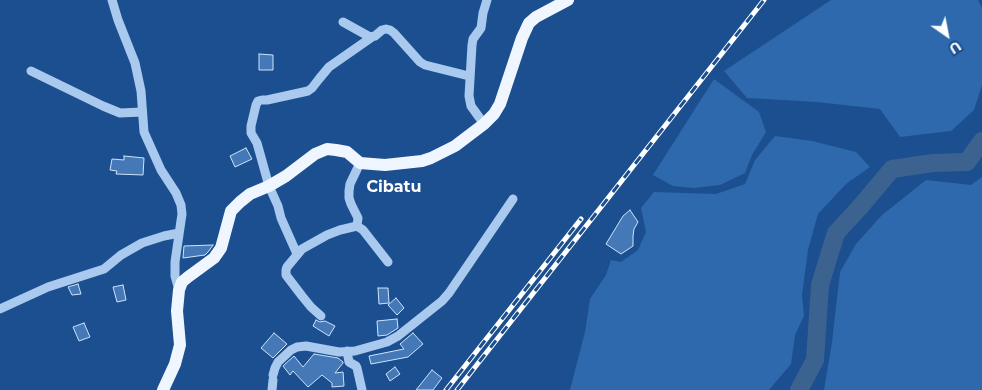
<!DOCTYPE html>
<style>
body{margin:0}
#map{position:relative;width:982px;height:390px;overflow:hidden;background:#1b4f8f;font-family:Montserrat,sans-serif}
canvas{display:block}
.north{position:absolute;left:922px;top:10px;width:50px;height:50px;-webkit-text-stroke:4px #1b4f8f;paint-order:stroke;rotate:147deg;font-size:14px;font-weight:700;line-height:20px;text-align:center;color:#fff}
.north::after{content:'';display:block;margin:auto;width:18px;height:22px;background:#fff;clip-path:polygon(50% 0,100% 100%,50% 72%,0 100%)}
</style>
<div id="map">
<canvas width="982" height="390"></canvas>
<div class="north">U</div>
</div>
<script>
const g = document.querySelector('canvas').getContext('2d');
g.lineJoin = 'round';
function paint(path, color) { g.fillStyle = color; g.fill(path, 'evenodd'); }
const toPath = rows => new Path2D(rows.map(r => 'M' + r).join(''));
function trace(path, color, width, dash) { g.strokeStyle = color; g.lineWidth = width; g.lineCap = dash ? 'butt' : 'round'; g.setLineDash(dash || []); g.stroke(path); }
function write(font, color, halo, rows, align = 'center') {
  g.font = font + ' Montserrat,sans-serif'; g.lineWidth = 4.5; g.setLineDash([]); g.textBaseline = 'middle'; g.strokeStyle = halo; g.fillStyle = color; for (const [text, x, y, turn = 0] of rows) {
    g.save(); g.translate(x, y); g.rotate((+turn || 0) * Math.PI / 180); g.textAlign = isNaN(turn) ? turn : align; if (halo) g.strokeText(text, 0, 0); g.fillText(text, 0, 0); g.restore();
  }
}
const green = toPath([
 [831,0,978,0,982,8,982,85,974,110,951,131,900,137,880,109,817,102,747,98,724,71],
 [714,79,759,112,766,132,752,155,745,173,720,185,694,188,673,186,653,175],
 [775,136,812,141,856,152,870,167,846,184,818,214,808,250,802,295,804,316,795,335,791,364,769,390,570,390,585,332,590,299,606,275,611,260,621,262,638,250,646,232,641,208,654,192,716,194,745,184,755,160],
 [982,177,982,390,824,390,832,342,840,272,856,244,882,215,926,180,971,185]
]);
const river = toPath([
 [799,390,815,360,820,285,836,233,860,207,892,169,933,163,967,162,982,141]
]);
const building = toPath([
 [259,54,273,55,273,70,259,70,259,54],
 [246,148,252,159,235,167,230,156,246,148],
 [124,156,144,158,143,175,116,174,117,171,110,170,112,159,124,160,124,156],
 [630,210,638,222,634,229,633,236,633,246,621,254,606,244,623,216,630,210],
 [213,245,208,252,205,255,183,258,184,246,213,245],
 [78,284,81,294,72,295,68,287,78,284],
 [123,285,126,300,117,302,113,287,123,285],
 [378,288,388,288,389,303,379,304,378,288],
 [396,298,404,308,397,315,388,305,396,298],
 [397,319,398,328,387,335,378,336,377,321,397,319],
 [316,320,320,322,325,321,335,326,329,336,313,326,316,320],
 [84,323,90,337,79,341,73,327,84,323],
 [274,333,287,344,273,358,261,348,274,333],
 [413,333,423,344,408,357,371,364,369,356,404,349,400,344,413,333],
 [314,354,338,358,343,362,343,363,335,373,343,372,344,386,332,387,332,383,322,375,308,387,293,371,290,375,283,366,294,356,303,367,314,354],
 [395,367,400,374,390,381,386,374,395,367],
 [432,370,442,378,433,390,416,390,432,370]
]);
const minor = toPath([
 [112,0,118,20,135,63,141,91,144,132,161,170,176,193,181,205,182,214,175,262,175,276,179,290],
 [343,22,370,37,375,36,382,30,386,29,390,30,394,33,420,62,425,65,469,76],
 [31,71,103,106,120,113,142,112],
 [484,124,471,106,469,96,472,45,473,39,481,28,483,13,487,0],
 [357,226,358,218,351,204,349,198,349,191,350,184,360,163],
 [297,254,281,218,278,206,269,186,257,143,251,133,251,126,256,105,258,101,262,100,267,100,308,91,312,88,319,79,329,67,372,37],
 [0,309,48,287,104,269,121,255,142,243,164,236,179,233],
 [321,316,311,307,302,296,286,275,286,270,287,267,302,249,327,235,340,230,357,226,363,230,388,262],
 [347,351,349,362,356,366,357,368,362,390],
 [273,375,275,368,278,362,291,350,297,347,306,346,339,352,355,351,387,342,398,336,442,301,449,293,513,199],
 [272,390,273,380]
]);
const major = toPath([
 [163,390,175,364,180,345,177,311,179,290,182,282,188,277,214,258,221,248,231,211,240,202,250,194,269,186,286,176,315,154,327,149,336,150,347,152,360,163,385,165,422,161,431,158,455,146,484,124,494,114,500,104,522,38,529,23,536,17,568,0]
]);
const rail = toPath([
 [446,390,581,219],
 [457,390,764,0]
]);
const quarterNames = [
 ["Cibatu",394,187]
];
paint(green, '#2e69ad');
trace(river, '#3c6290', 18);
paint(building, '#4478b7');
trace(building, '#cfe3fa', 1);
trace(minor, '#a9c9ee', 9);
trace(major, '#f0f6ff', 12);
trace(rail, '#fff', 5);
trace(rail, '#1b4f8f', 3, [9]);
write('bold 16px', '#fff', '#1b4f8f', quarterNames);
</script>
